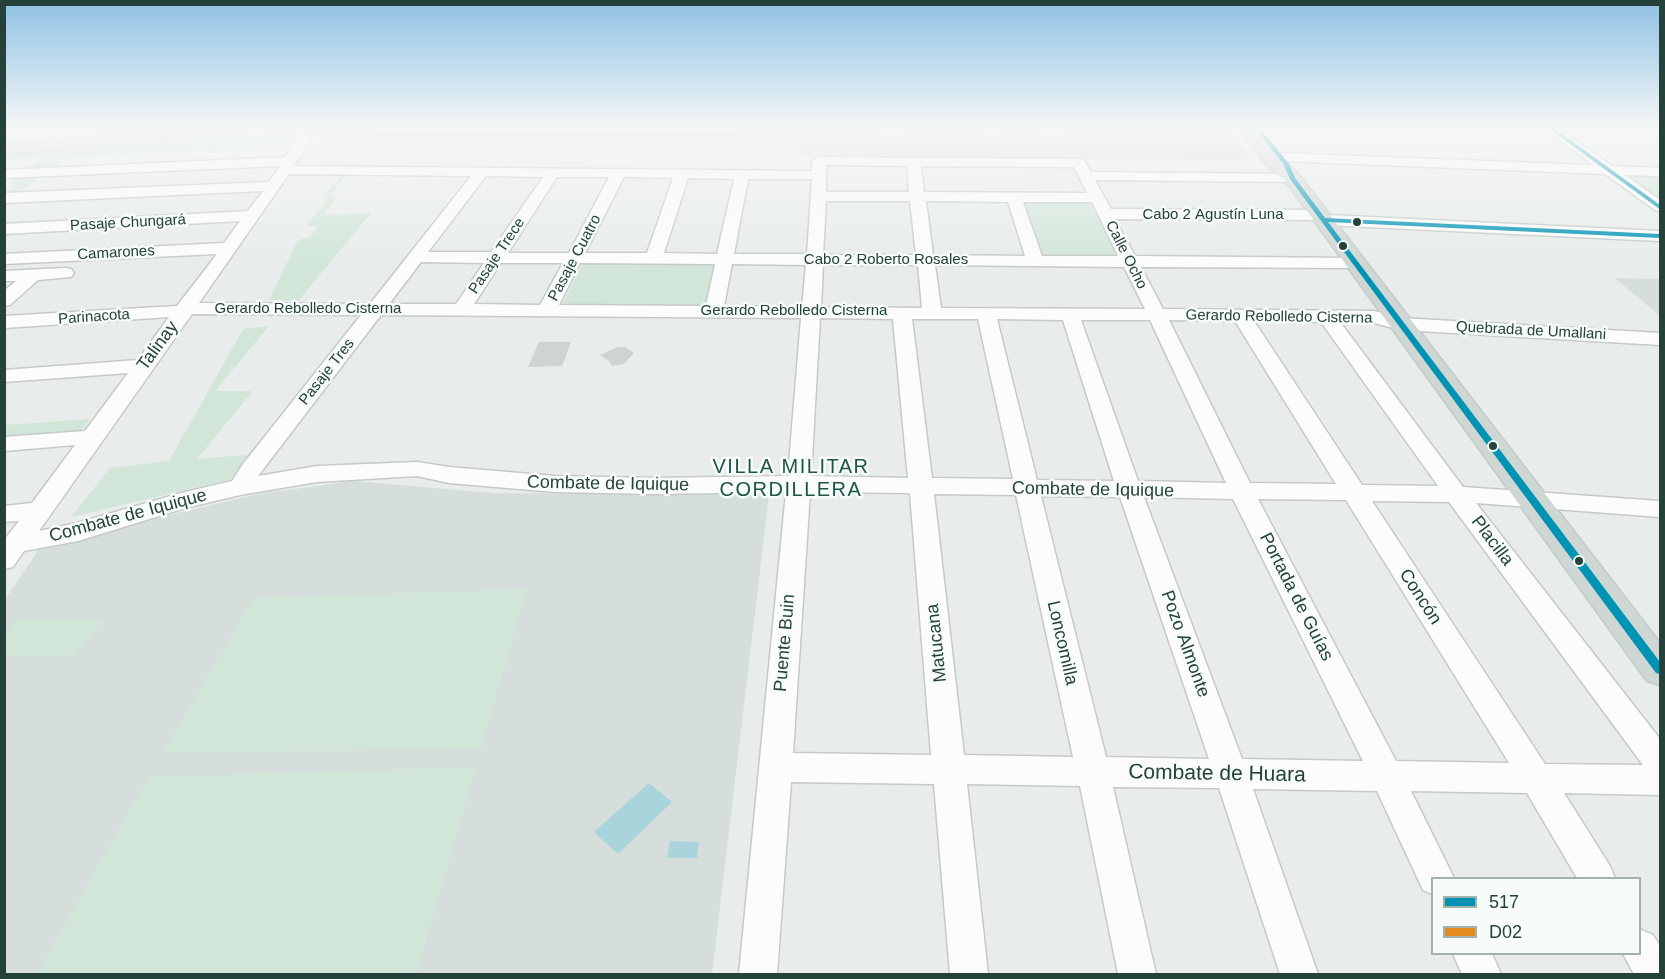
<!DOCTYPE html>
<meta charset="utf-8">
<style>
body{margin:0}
#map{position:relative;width:1665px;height:979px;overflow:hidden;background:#e8edeb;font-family:Arial,sans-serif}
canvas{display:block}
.frame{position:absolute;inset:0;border:6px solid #24423a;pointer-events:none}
.legend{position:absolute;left:1431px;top:877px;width:210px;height:78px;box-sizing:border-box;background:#f7fbf9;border:2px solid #a3b1ad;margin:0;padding:8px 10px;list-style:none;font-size:18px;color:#24423a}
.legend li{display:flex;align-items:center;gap:12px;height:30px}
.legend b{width:30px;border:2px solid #a3b1ad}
</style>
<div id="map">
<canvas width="1665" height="979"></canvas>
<div class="frame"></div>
<ul class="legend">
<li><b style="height:8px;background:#0093b3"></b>517</li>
<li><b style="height:8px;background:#e28c20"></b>D02</li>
</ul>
</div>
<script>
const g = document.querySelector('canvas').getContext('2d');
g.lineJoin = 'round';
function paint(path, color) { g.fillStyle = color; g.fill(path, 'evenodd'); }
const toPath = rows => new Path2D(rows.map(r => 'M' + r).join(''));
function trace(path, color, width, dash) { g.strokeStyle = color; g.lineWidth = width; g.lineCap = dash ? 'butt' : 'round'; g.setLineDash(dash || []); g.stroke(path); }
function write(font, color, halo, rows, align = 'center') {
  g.font = font + ' Arial,sans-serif'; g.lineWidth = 5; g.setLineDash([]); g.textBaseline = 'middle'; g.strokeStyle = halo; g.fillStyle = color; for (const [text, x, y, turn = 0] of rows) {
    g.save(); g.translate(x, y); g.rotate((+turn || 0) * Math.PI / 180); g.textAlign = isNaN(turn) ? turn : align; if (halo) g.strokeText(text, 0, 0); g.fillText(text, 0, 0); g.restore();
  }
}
const built = toPath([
 [953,128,1232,130,1252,161,800,154,801,137],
 [1615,278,1660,279,1660,316],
 [353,481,492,493,769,495,712,974,5,974,5,599,42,545,258,494]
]);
const green = toPath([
 [5,128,298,128,288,147,65,158,5,203,5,193,16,184,7,184,42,159,5,160],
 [1623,174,1660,176,1660,199,1658,199],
 [345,176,329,197,336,198,323,215,371,213,298,301,269,300,298,240,310,237,318,226,306,226,328,199,322,198,340,177],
 [1019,201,1089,201,1117,257,1040,258],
 [584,262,719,263,708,307,562,305],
 [269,326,215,391,253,391,197,459,248,455,232,479,71,517,110,468,169,461,243,329],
 [90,419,79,434,5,440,5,425],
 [527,589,481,749,163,753,254,598],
 [18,619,103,620,75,656,5,656,5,634],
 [476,767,416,974,37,974,149,777]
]);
const water = toPath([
 [649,783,672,802,618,854,594,832],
 [670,841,699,842,697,858,667,858]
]);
const building = toPath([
 [539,342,571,342,562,366,528,367],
 [618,347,625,347,634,353,624,364,612,366,609,361,600,355]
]);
const minor = toPath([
 [299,128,311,129,309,142,294,166,812,171,812,161,819,157,1079,159,1084,160,1091,172,1292,174,1299,178,1292,182,1095,180,1111,209,1320,210,1326,212,1328,215,1660,231,1660,241,1324,225,1318,223,1316,220,1115,219,1135,256,1356,258,1362,259,1365,263,1362,267,1356,268,1141,267,1163,309,1374,311,1401,318,1660,333,1660,345,1401,330,1374,323,1340,322,1463,487,1660,501,1660,517,1476,503,1660,739,1660,795,1564,793,1610,866,1615,878,1577,878,1527,793,1411,791,1454,878,1432,878,1432,894,1423,890,1377,791,1253,789,1318,974,1280,974,1219,788,1113,787,1156,974,1118,974,1080,786,967,784,988,974,950,974,934,784,791,782,777,974,739,974,786,492,654,494,555,492,449,483,417,476,317,482,240,495,185,508,78,541,24,551,13,567,4,569,4,540,19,521,4,522,4,506,32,503,75,445,4,451,4,437,85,431,128,373,4,382,4,370,138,360,169,317,4,328,4,316,177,306,217,254,4,264,4,254,224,243,240,221,4,234,4,224,248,211,263,191,4,203,4,193,269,182,280,166,4,178,4,170,285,157,295,142,299,128],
 [826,165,907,166,909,192,826,192,826,165],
 [921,166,1074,167,1087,193,924,192,921,166],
 [289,174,471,176,370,304,199,303,289,174],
 [486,176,543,177,491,252,428,252,486,176],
 [557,177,609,177,569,253,508,253,557,177],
 [624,177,673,178,647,253,585,253,624,177],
 [688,178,734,179,717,254,664,253,688,178],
 [748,179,812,179,807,254,734,254,748,179],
 [826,201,910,201,916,255,823,255,826,201],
 [926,201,1008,202,1025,256,933,255,926,201],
 [1023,202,1092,202,1118,256,1042,256,1023,202],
 [421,262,484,263,456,304,389,304,421,262],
 [501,263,563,263,540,305,474,304,501,263],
 [580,263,715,264,706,306,559,305,580,263],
 [732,264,806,265,802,307,724,306,732,264],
 [823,265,918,265,922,308,821,307,823,265],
 [935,265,1124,267,1145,309,941,308,935,265],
 [192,314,361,315,243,464,232,481,181,493,77,523,39,531,192,314],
 [381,315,801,318,788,476,654,478,555,476,449,467,417,462,317,466,258,476,381,315],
 [820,318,893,319,908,478,811,476,820,318],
 [912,319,978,319,1013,479,932,478,912,319],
 [997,319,1063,320,1114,481,1037,480,997,319],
 [1081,320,1150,320,1226,483,1138,481,1081,320],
 [1169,320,1235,321,1336,484,1250,483,1169,320],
 [1254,321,1321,322,1438,486,1362,485,1254,321],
 [810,492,910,493,931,755,793,753,810,492],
 [934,494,1016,495,1073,757,964,755,934,494],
 [1041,496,1120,497,1209,759,1106,757,1041,496],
 [1144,497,1233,499,1363,761,1242,759,1144,497],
 [1258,499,1346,500,1509,763,1396,761,1258,499],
 [1372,501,1449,502,1643,765,1545,764,1372,501],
 [1544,128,1559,128,1612,166,1660,168,1660,176,1625,175,1660,200,1660,211,1655,210,1605,174,1281,161,1274,157,1281,153,1593,165,1544,128],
 [65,268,71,269,74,273,71,277,38,280,10,305,4,306,4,291,16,281,4,281,4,271,65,268],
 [1640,929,1653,935,1660,946,1660,974,1634,974,1627,961,1623,954,1640,954,1640,929],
 [1453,954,1492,954,1501,974,1462,974,1453,954]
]);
const major = toPath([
 [188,128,253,128,245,133,4,155,4,145,188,128],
 [258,128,706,129,878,128,870,133,706,139,379,138,266,133,258,128],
 [1238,128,1255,128,1281,160,1296,171,1660,643,1660,685,1647,681,1284,179,1269,168,1238,128]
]);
const bus1 = toPath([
 [1255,128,1260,128,1289,164,1295,178,1325,218,1660,234,1660,238,1328,222,1660,662,1660,674,1656,673,1290,179,1284,165,1255,128],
 [1548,128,1554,128,1660,205,1660,209,1658,208,1548,128]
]);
const bus2 = toPath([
 [303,128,379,132,706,133,818,128,865,128,706,135,379,134,305,130,303,128]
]);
const markers = [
 [1357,222,5,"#24423a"],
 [1343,246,5,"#24423a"],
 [1493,446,5,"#24423a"],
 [1579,561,5,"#24423a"]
];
const farStreetnames = [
 ["Cabo 2 Agustín Luna",1213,215],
 ["Pasaje Chungará",128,223,-3],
 ["Camarones",116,253,-3],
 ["Calle Ocho",1126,255,63],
 ["Pasaje Trece",497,256,-56],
 ["Pasaje Cuatro",575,258,-62],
 ["Cabo 2 Roberto Rosales",886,260],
 ["Gerardo Rebolledo Cisterna",308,309],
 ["Gerardo Rebolledo Cisterna",794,311],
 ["Parinacota",94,317,-4],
 ["Gerardo Rebolledo Cisterna",1279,317,1],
 ["Quebrada de Umallani",1531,331,3],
 ["Pasaje Tres",327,372,-52]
];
const streetNames = [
 ["Talinay",158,346,-54],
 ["Combate de Iquique",608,484,1],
 ["Combate de Iquique",1093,490,1],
 ["Combate de Iquique",128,516,-15],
 ["Placilla",1492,541,53],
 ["Portada de Guías",1296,597,63],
 ["Concón",1420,597,57],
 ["Puente Buin",785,643,-85],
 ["Matucana",937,643,-96],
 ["Loncomilla",1062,643,77],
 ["Pozo Almonte",1185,644,70]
];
const neighbourhoodNames = [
 ["VILLA MILITAR",791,467],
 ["CORDILLERA",791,490]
];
const nearStreetnames = [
 ["Combate de Huara",1217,774,1]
];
paint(built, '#d6dedb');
paint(green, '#d1e6d8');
paint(water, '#a9d4db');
paint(building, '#cfd4d2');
trace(minor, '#c5cac8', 3);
trace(major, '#c3ccc9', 3);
paint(minor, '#fcfcfc');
paint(major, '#cfd7d5');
paint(bus1, '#0093b3');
paint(bus2, '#e28c20');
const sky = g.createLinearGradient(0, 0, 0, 265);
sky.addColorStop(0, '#8fc1e3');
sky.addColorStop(0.48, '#f5f7f6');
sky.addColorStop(1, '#f5f7f600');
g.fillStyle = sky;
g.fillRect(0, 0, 1665, 265);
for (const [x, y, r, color] of markers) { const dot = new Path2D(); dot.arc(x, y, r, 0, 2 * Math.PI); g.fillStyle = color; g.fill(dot); trace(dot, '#f7fbf9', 2); }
write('15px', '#24423a', '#f7fbf9', farStreetnames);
write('18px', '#24423a', '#f7fbf9', streetNames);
g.letterSpacing = '1.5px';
write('20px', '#1f5548', '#f7fbf9', neighbourhoodNames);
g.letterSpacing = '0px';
write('21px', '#24423a', '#f7fbf9', nearStreetnames);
</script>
